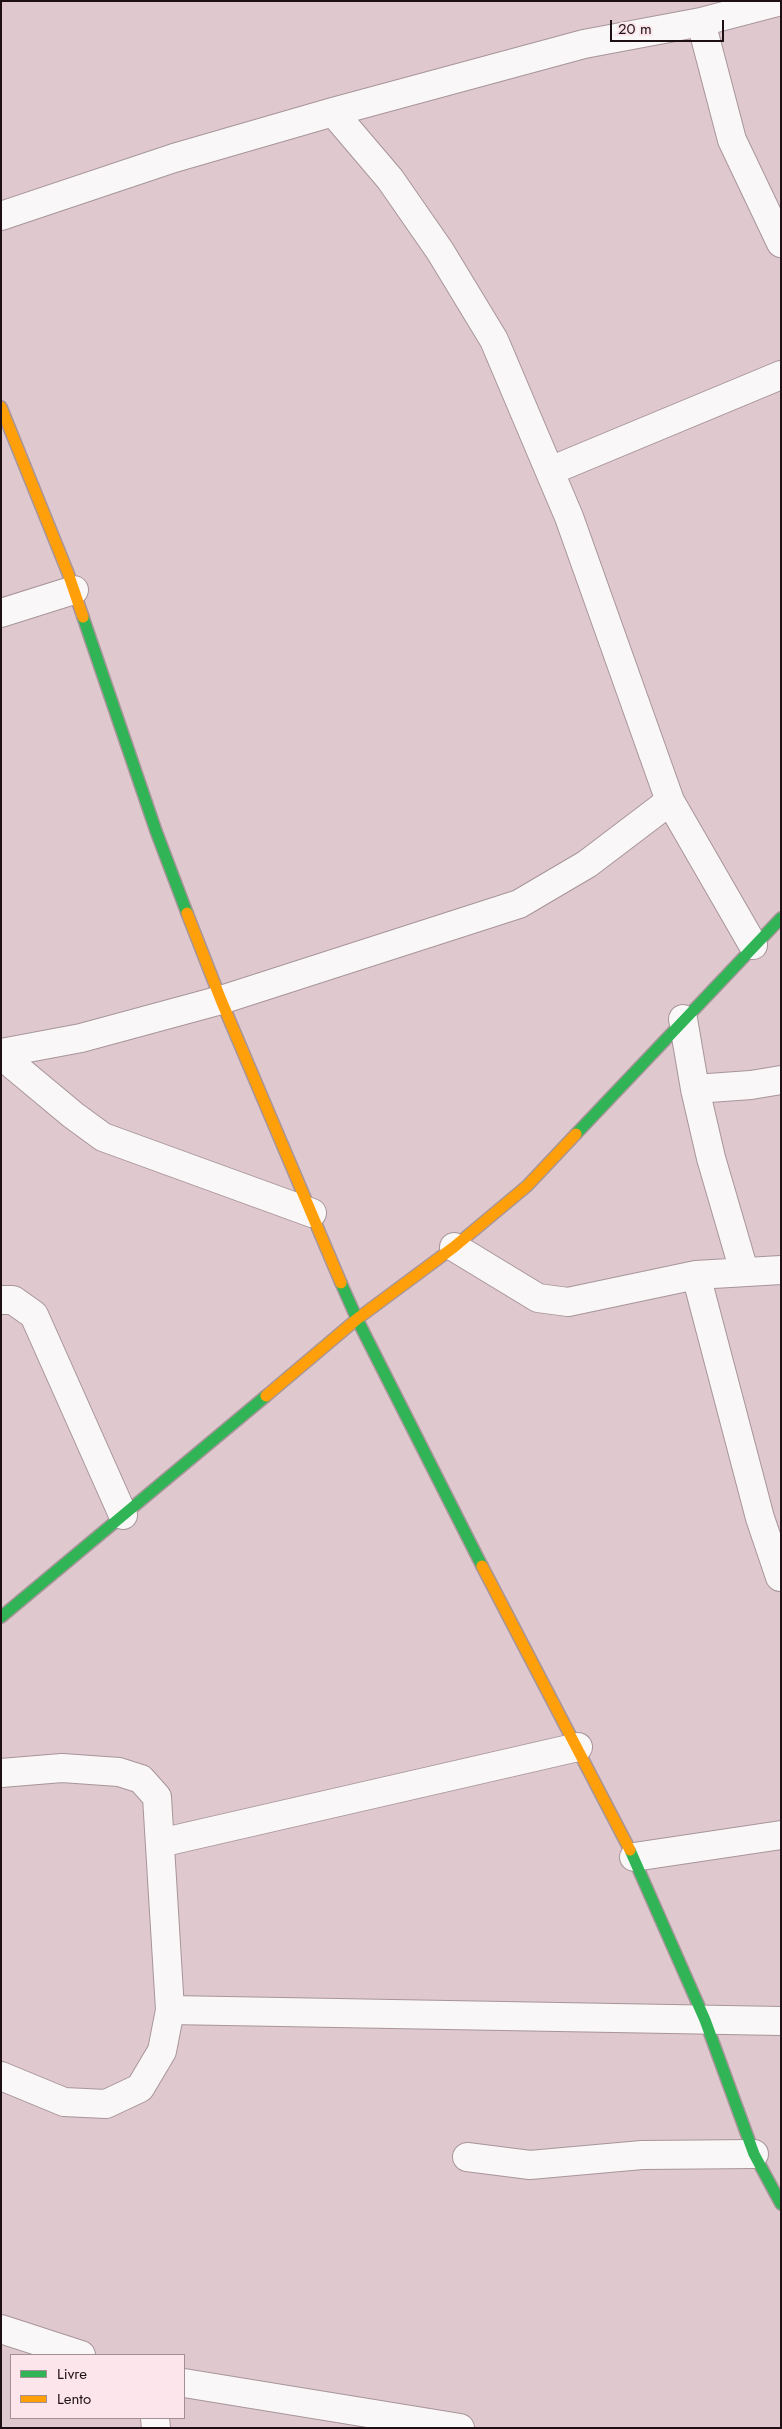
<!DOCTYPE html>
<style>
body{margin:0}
#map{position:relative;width:782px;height:2429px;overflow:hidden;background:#dfc8ce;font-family:Jost,sans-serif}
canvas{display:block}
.frame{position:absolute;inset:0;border:2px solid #1d0f13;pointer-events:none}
.legend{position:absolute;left:10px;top:2354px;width:175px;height:65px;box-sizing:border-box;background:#fce6eb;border:1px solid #a39095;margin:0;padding:6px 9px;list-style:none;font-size:15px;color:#1d0f13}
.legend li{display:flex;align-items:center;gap:10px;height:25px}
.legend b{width:25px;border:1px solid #a39095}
.scale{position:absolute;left:610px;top:20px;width:114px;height:22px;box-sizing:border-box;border:2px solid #1d0f13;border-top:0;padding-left:6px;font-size:15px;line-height:18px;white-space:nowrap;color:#1d0f13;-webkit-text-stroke:4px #fce6eb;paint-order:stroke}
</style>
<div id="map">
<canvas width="782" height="2429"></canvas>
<div class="frame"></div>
<ul class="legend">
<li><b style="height:6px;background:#30b455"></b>Livre</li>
<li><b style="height:6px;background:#ff9f0a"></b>Lento</li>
</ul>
<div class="scale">20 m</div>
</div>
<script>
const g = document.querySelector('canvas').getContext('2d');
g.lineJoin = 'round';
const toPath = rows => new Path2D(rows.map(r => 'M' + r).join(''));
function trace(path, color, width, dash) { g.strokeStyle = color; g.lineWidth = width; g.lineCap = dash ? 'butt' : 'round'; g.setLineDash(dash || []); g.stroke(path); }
const street = toPath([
 [701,22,732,140,781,243],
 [333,112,390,179,440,251,494,340,569,517,670,801,753,945],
 [1,216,174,158,333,112,584,44,701,22,781,1],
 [550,471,781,375],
 [1,613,74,590],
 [683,1019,695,1089,711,1158,744,1271],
 [1,1053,81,1038,221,1000,519,904,587,864,670,801],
 [1,1055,73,1115,103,1137,312,1213],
 [695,1089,751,1085,781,1080],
 [454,1247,538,1298,568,1302,696,1275,781,1270],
 [696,1275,760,1518,780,1577],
 [1,1300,13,1300,34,1315,123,1515],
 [1,1773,62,1768,119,1772,141,1779,157,1797,170,2010,162,2051,140,2088,106,2104,64,2102,1,2076],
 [160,1843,578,1747],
 [634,1857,781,1835],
 [170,2010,781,2021],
 [467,2157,530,2165,642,2155,754,2154],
 [1,2329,81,2355],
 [184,2383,460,2428],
 [155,2418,156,2428]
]);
const fast = toPath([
 [83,617,156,831,187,913],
 [576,1134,781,918],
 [341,1283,357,1319,482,1566],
 [1,1617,266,1396],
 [630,1850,705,2020,754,2154,781,2204]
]);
const slow = toPath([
 [1,407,68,573,83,617],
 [187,913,221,1000,341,1283],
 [266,1396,357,1319,454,1247,527,1186,576,1134],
 [482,1566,630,1850]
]);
trace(street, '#a7959a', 30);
trace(fast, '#a7959a', 14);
trace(slow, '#a7959a', 14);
trace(street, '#faf7f8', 28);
trace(fast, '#30b455', 11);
trace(slow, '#ff9f0a', 11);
</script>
